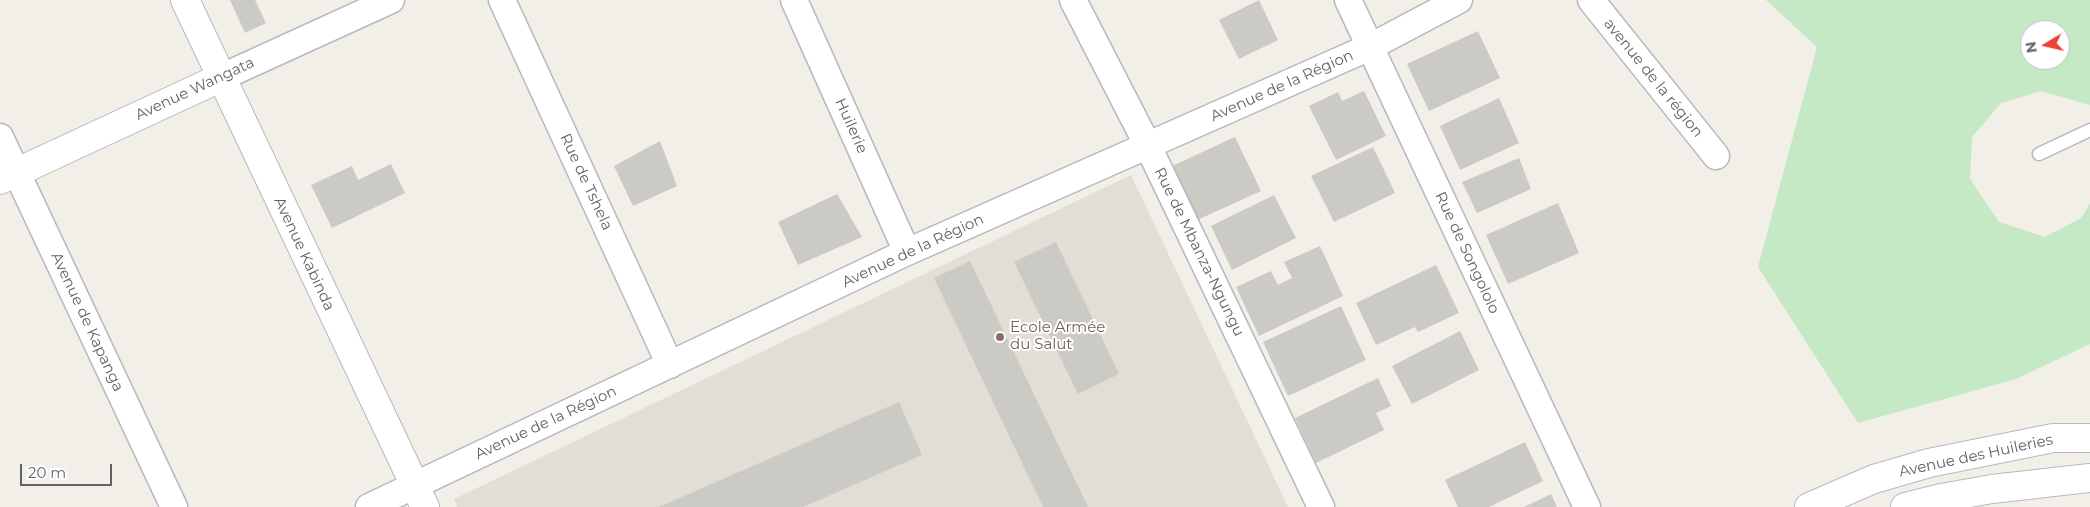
<!DOCTYPE html>
<meta charset="utf-8">
<style>
body{margin:0}
#map{position:relative;width:2090px;height:507px;overflow:hidden;background:#f1efe8;font-family:Montserrat,sans-serif}
canvas{display:block}
.north{position:absolute;left:2020px;top:20px;width:50px;height:50px;box-sizing:border-box;background:#fff;border:1px solid #bfc1c3;border-radius:50%;rotate:261deg;font-size:14px;font-weight:700;line-height:20px;text-align:center;color:#5f6368}
.north::after{content:'';display:block;margin:auto;width:18px;height:22px;background:#ea4335;clip-path:polygon(50% 0,100% 100%,50% 72%,0 100%)}
.scale{position:absolute;left:20px;top:464px;width:92px;height:22px;box-sizing:border-box;border:2px solid #5f6368;border-top:0;padding-left:6px;font-size:15px;line-height:18px;white-space:nowrap;color:#5f6368;-webkit-text-stroke:4px #fff;paint-order:stroke}
</style>
<div id="map">
<canvas width="2090" height="507"></canvas>
<div class="north">N</div>
<div class="scale">20 m</div>
</div>
<script>
const g = document.querySelector('canvas').getContext('2d');
g.lineJoin = 'round';
function paint(path, color) { g.fillStyle = color; g.fill(path, 'evenodd'); }
const toPath = rows => new Path2D(rows.map(r => 'M' + r).join(''));
function trace(path, color, width, dash) { g.strokeStyle = color; g.lineWidth = width; g.lineCap = dash ? 'butt' : 'round'; g.setLineDash(dash || []); g.stroke(path); }
function write(font, color, halo, rows, align = 'center') {
  g.font = font + ' Montserrat,sans-serif'; g.lineWidth = 4; g.setLineDash([]); g.textBaseline = 'middle'; g.strokeStyle = halo; g.fillStyle = color; for (const [text, x, y, turn = 0] of rows) {
    g.save(); g.translate(x, y); g.rotate((+turn || 0) * Math.PI / 180); g.textAlign = isNaN(turn) ? turn : align; if (halo) g.strokeText(text, 0, 0); g.fillText(text, 0, 0); g.restore();
  }
}
const education = toPath([
 [1131,175,1288,507,457,507,454,499]
]);
const green = toPath([
 [1766,0,2090,0,2090,105,2041,91,2001,103,1972,137,1970,179,1999,222,2045,237,2081,218,2090,204,2090,344,2016,379,1858,423,1758,267,1817,47],
 [2030,30,2060,30,2060,60,2030,60]
]);
const building = toPath([
 [230,0,255,0,266,23,245,33],
 [1259,0,1278,40,1239,59,1219,20],
 [1478,31,1500,78,1429,111,1407,64],
 [1364,91,1386,136,1336,160,1309,106,1338,92,1342,101],
 [1499,98,1519,143,1460,170,1440,126],
 [1235,137,1261,191,1195,221,1170,167],
 [660,141,677,186,633,206,614,166],
 [1373,147,1395,193,1334,222,1311,176],
 [1519,158,1531,189,1477,213,1462,182],
 [391,164,405,193,332,228,311,185,352,166,358,180],
 [837,194,862,237,798,265,778,222],
 [1274,195,1296,238,1232,270,1211,226],
 [1558,203,1579,253,1508,284,1486,235],
 [1056,242,1119,374,1078,394,1014,262],
 [1320,246,1343,296,1259,336,1236,287,1271,271,1278,285,1292,278,1284,262],
 [970,261,1088,507,1043,507,934,278],
 [1436,265,1459,313,1418,332,1415,327,1376,345,1356,303],
 [1341,306,1366,360,1288,396,1263,342],
 [1460,331,1479,370,1412,404,1392,366],
 [1378,378,1391,406,1376,413,1384,430,1316,463,1295,418],
 [899,402,922,455,803,507,659,507],
 [1525,442,1543,481,1489,507,1458,507,1445,480],
 [1551,494,1557,507,1524,507]
]);
const service = toPath([
 [2039,154,2090,130]
]);
const minor = toPath([
 [502,0,670,365],
 [794,0,907,252],
 [1073,0,1148,146,1321,507],
 [1348,0,1587,507],
 [1591,0,1716,156],
 [220,78,391,0],
 [0,137,174,507],
 [369,507,907,252,1370,47,1459,0]
]);
const tertiary = toPath([
 [185,0,425,507],
 [0,180,220,78]
]);
const secondary = toPath([
 [1809,507,1874,479,1929,463,2053,438,2090,438],
 [1905,507,1941,498,1992,489,2090,478]
]);
const markers = [
 [1000,337,5,"#8d6e63"]
];
const streetNames = [
 ["avenue de la région",1653,78,51],
 ["Avenue de la Région",1282,86,-24],
 ["Avenue Wangata",195,89,-25],
 ["Huilerie",851,126,66],
 ["Rue de Tshela",586,182,65],
 ["Avenue de la Région",913,251,-25],
 ["Rue de Mbanza-Ngungu",1199,252,64],
 ["Rue de Songololo",1467,253,65],
 ["Avenue Kabinda",304,254,65],
 ["Avenue de Kapanga",87,322,65],
 ["Avenue de la Région",546,423,-25],
 ["Avenue des Huileries",1976,456,-12]
];
const educationNames = [
 ["Ecole Armée",1010,328],
 ["du Salut",1010,345]
];
paint(education, '#e1ded6');
paint(green, '#c5e8c5');
paint(building, '#cccac5');
trace(service, '#b5b8bc', 15);
trace(minor, '#b5b8bc', 29);
trace(tertiary, '#b5b8bc', 30);
trace(secondary, '#b6babf', 30);
trace(service, '#fff', 12);
trace(minor, '#fff', 26);
trace(tertiary, '#fff', 28);
trace(secondary, '#fff', 28);
for (const [x, y, r, color] of markers) { const dot = new Path2D(); dot.arc(x, y, r, 0, 2 * Math.PI); g.fillStyle = color; g.fill(dot); trace(dot, '#fff', 2); }
write('15px', '#5f6368', '#fff', streetNames);
write('15px', '#785e54', '#fff', educationNames, 'left');
</script>
